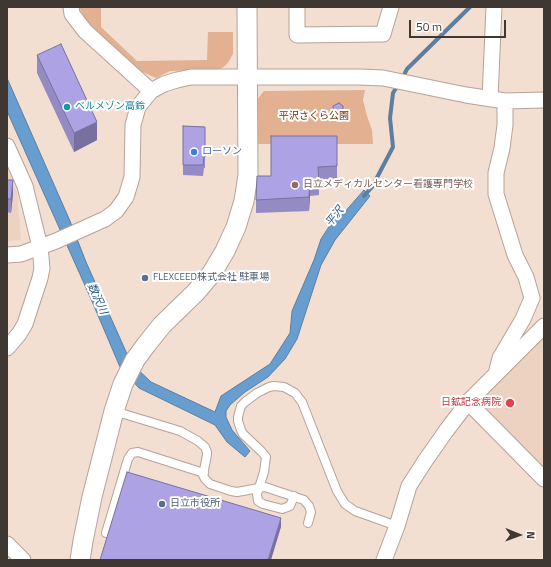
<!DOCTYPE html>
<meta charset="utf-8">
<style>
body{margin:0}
#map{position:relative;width:551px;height:567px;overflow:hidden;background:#f3ded2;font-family:"Titillium Web",sans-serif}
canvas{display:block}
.frame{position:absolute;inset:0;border:8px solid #3f3732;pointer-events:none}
.north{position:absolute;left:499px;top:515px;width:40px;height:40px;-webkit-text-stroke:3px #fff;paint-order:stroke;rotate:91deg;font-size:11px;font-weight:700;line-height:16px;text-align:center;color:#3f3732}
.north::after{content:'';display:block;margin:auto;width:14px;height:18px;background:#3f3732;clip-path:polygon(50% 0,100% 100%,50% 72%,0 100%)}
.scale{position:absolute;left:409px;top:20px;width:97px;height:18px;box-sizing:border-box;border:2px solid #3f3732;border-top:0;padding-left:5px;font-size:12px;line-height:14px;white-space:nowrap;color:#3f3732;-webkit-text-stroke:3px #fff;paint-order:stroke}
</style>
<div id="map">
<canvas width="551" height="567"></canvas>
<div class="frame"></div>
<div class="north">N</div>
<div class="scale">50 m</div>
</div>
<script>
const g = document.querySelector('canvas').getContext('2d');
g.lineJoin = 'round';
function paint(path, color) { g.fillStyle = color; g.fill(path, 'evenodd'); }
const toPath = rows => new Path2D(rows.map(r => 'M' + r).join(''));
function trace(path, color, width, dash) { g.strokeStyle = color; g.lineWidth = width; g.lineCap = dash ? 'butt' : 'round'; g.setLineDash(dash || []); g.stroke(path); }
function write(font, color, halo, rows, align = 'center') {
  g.font = font + ' "Titillium Web","Noto Sans JP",sans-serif'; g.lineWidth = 4; g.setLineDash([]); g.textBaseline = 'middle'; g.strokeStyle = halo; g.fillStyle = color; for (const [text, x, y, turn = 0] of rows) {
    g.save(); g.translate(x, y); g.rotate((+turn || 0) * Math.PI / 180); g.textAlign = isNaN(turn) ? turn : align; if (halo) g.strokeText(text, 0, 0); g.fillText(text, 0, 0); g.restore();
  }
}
const built = toPath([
 [7,168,17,192,21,240,7,241],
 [544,333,544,473,475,401]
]);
const green = toPath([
 [79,7,101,7,101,27,137,61,207,60,208,32,233,32,233,54,229,61,225,66,220,69,170,71,156,78,136,69,126,62,85,19],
 [365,90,363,100,367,116,372,130,373,144,255,144,256,101,264,91]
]);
const water = toPath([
 [7,78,70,221,86,262,131,363,151,382,215,412,221,396,270,364,290,333,292,311,314,260,321,239,332,222,343,214,364,190,370,196,335,240,321,265,297,339,285,359,268,377,245,392,230,405,226,411,226,417,232,430,250,451,245,457,227,442,215,425,139,388,120,367,91,299,7,111,7,78]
]);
const stream = toPath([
 [402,79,407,69,470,7],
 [364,196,372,187,393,147,390,118,393,93,398,85]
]);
const service = toPath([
 [114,411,180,431,198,441,205,447,207,452,207,455,203,475,205,479,210,484,231,491,237,492,259,488,265,487,304,500,309,506,311,512,308,523],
 [294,496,290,506,282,509,263,504,258,501,257,494,264,472,266,457,262,452,243,434,241,430,238,421,238,417,241,406,245,402,257,393,269,387,274,386,284,387,295,393,302,402,337,491,345,504,355,511,397,526],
 [106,533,128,459,132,453,138,452,204,473]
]);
const minor = toPath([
 [71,7,72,14,85,31,151,91],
 [297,7,297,35,383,34,391,7],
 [490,98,494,7],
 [7,146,25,186,40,247,42,268,40,278,25,324,19,334,7,348],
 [7,255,21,254,56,241,105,219,116,211,126,197,132,177,133,125,138,107,151,91,164,84,177,80,191,77,360,77,383,78,466,95,505,101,544,100],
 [496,374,500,358,523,319,532,298,526,277,515,255,496,194,496,173,502,148,505,125,505,101],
 [468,402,544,479],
 [7,544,23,560],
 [384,560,397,526,409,486,425,461,446,431,468,402,544,326]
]);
const tertiary = toPath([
 [80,560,83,541,92,497,114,411,123,384,135,360,146,345,162,325,196,292,212,273,225,251,236,227,244,201,248,175,247,7]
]);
const wall = toPath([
 [37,55,97,140,74,152,37,73],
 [333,106,343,117,338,120,333,117],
 [183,126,205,127,205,168,204,168,203,176,183,175],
 [337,136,337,179,319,180,319,195,310,196,309,211,256,213,256,200,271,176],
 [7,180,13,194,11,213,7,212]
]);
const shadedWall = toPath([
 [343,113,343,117,338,120,338,116],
 [97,122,97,140,74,152,74,133],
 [13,180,13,194,11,213,11,199],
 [310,183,310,196,309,211,309,197],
 [281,518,281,527,271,560,268,560]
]);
const building = toPath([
 [61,44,97,122,74,133,37,55,61,44],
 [339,103,343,106,343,113,338,116,333,113,333,106,339,103],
 [183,126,205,127,205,157,204,157,203,165,183,165,183,126],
 [271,136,337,136,337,166,318,167,319,182,310,183,309,197,256,200,257,176,271,176,271,136],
 [7,180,13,180,11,199,7,199,7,180],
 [127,472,281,518,268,560,100,560,127,472]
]);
const markers = [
 [67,107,4,"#0f9aa8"],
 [194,152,4,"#3f7fe0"],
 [295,185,4,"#8d6e63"],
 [145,278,4,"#5c6f8a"],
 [510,403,5,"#e0444e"],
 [162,504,4,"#5c6f8a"]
];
const cultureNames = [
 ["ベルメゾン高鈴",75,107]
];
const parkNames = [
 ["平沢さくら公園",314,117]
];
const shopNames = [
 ["ローソン",202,152]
];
const educationNames = [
 ["日立メディカルセンター看護専門学校",303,185]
];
const serviceNames = [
 ["FLEXCEED株式会社 駐車場",153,278],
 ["日立市役所",170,504]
];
const healthNames = [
 ["日鉱記念病院",501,403]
];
const waterNames = [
 ["平沢",335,217,-51],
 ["数沢川",97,299,66]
];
paint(built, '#edd2c2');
paint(green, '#e3b092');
paint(water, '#689dcf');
trace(water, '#5c7ea0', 1);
trace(stream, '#5c7ea0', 4);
trace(service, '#b6a297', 10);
trace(minor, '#b6a297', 17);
trace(tertiary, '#b6a297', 21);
trace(service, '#fff', 8);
trace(minor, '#fff', 15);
trace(tertiary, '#fff', 19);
paint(wall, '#948bc4');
paint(shadedWall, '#7871a0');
paint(building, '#aca2e4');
trace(building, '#7871a0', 1);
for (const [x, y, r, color] of markers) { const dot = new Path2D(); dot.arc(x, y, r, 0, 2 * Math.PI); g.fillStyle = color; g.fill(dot); trace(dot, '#fff', 1.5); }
write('10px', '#0d838f', '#fff', cultureNames, 'left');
write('10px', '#6f3406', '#fff', parkNames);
write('10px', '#366cbe', '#fff', shopNames, 'left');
write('10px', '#785e54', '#fff', educationNames, 'left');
write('10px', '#4e5e75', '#fff', serviceNames, 'left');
write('10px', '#be3a42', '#fff', healthNames, 'right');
write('italic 11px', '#1f5788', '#fff', waterNames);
</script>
